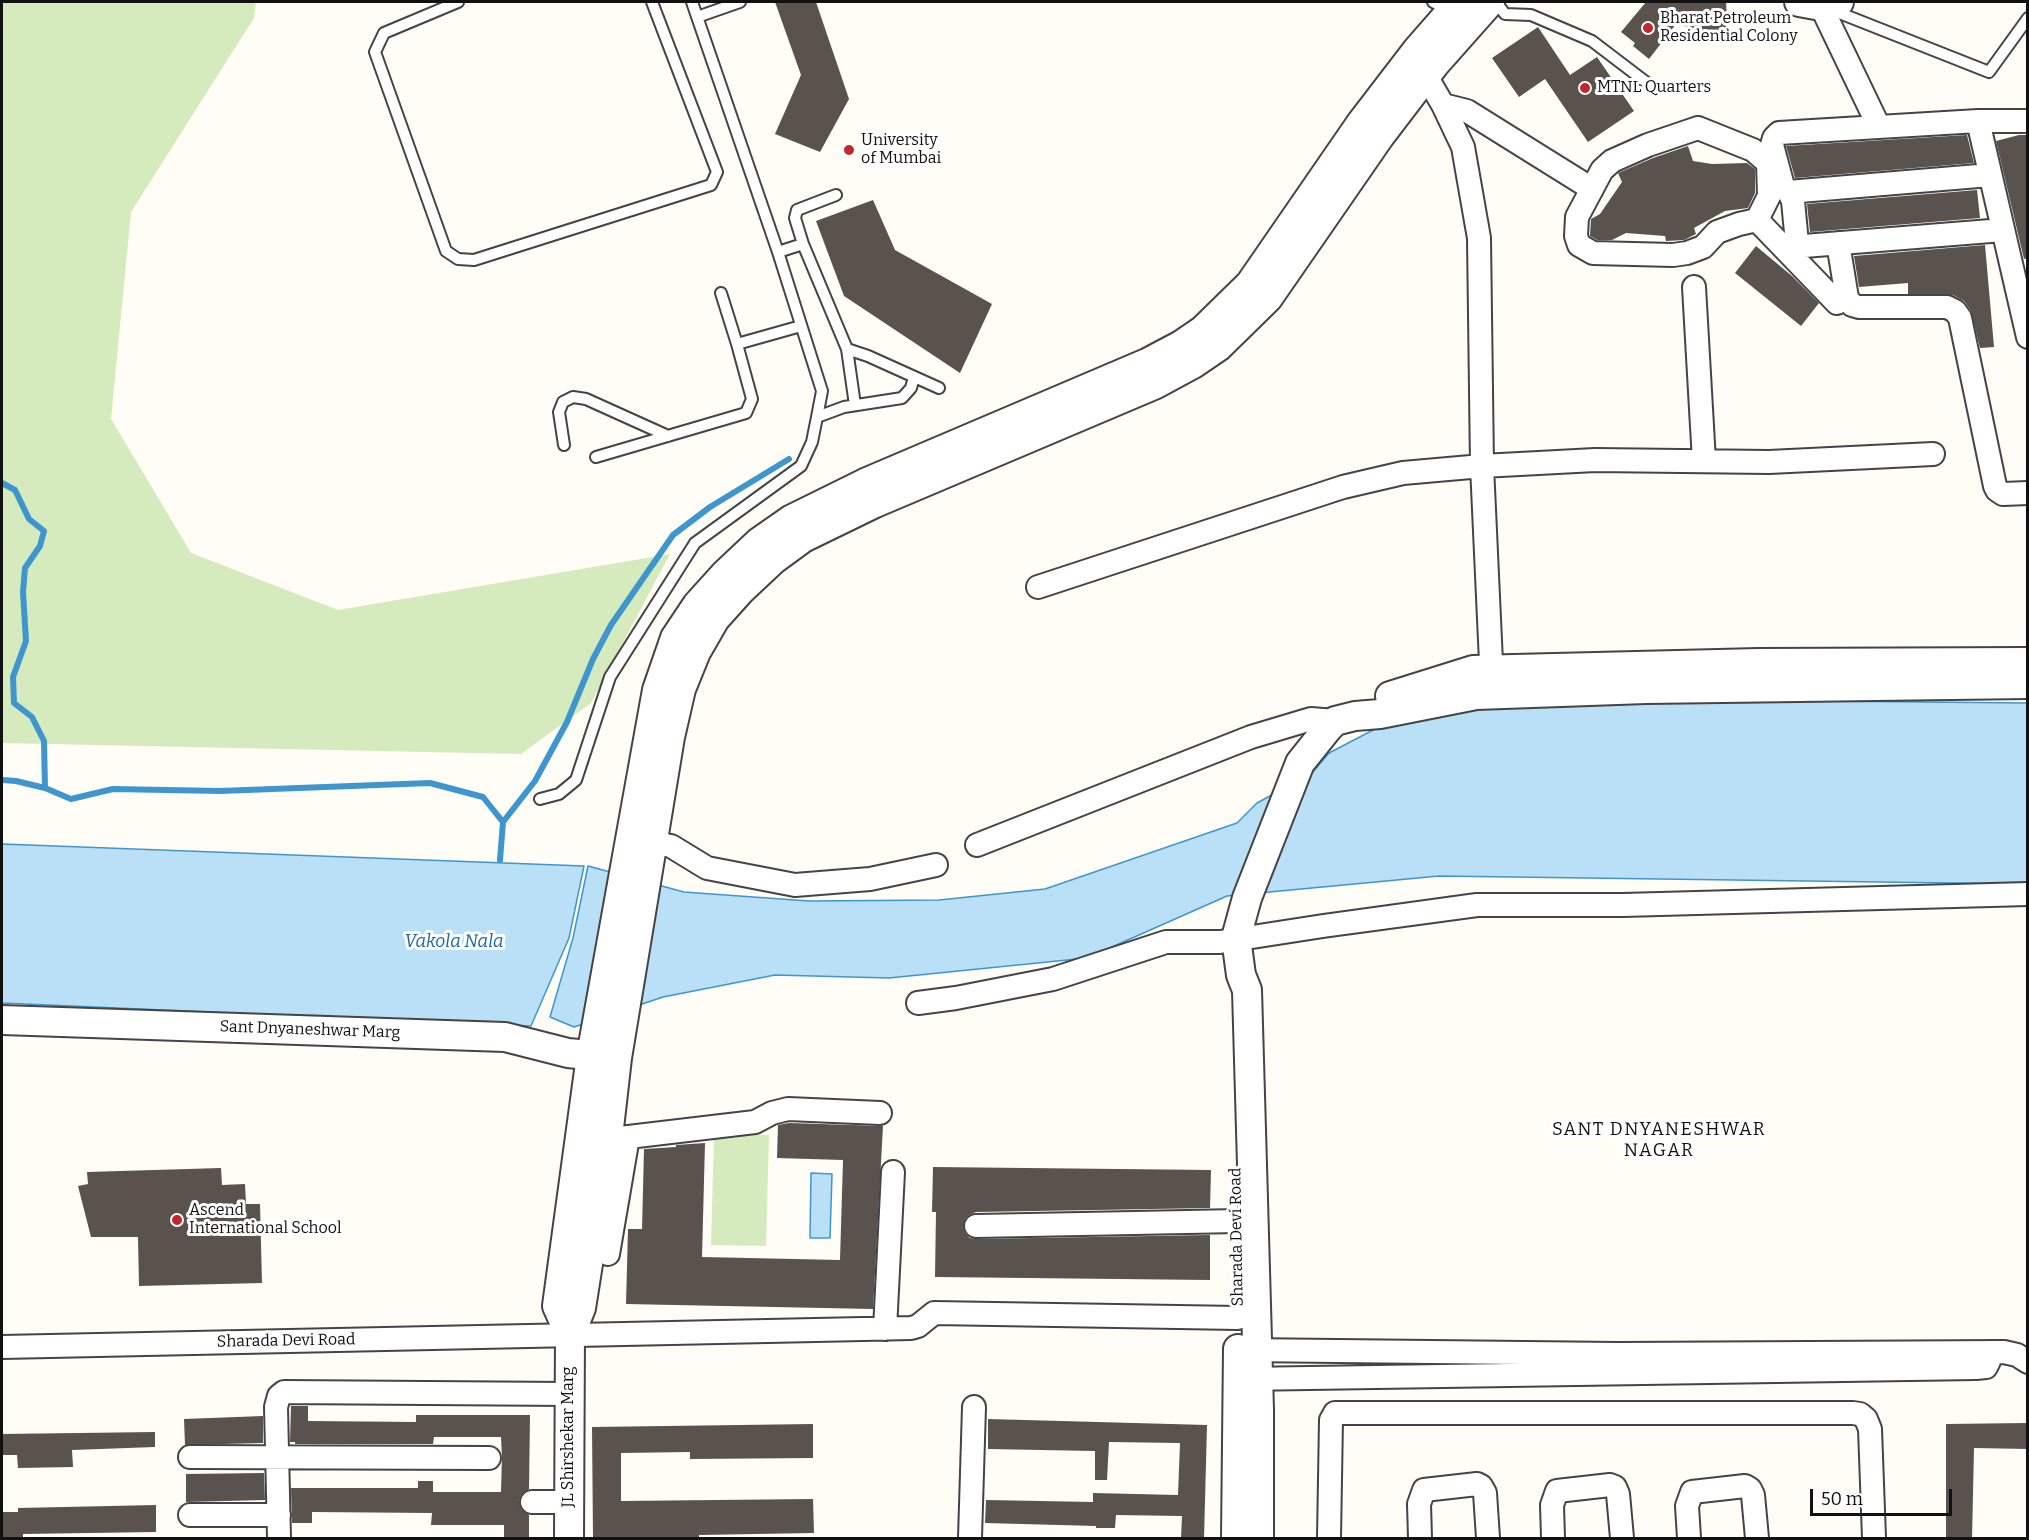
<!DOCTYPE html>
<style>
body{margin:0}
#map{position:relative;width:2029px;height:1540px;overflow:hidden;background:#fffdf5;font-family:Bitter,serif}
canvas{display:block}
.frame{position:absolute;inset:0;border:3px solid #111;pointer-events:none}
.scale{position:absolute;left:1810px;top:1489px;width:142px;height:27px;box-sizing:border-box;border:3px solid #111;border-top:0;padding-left:8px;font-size:18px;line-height:21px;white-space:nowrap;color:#111;-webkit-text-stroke:4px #fff;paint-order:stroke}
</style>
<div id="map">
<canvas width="2029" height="1540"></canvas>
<div class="frame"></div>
<div class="scale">50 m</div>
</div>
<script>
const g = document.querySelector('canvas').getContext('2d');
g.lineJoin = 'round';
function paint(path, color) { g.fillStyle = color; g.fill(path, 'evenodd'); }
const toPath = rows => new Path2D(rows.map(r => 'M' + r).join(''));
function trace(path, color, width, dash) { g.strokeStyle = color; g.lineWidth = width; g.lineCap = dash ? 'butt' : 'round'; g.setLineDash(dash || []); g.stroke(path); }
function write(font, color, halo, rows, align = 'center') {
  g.font = font + ' Bitter,serif'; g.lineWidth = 6; g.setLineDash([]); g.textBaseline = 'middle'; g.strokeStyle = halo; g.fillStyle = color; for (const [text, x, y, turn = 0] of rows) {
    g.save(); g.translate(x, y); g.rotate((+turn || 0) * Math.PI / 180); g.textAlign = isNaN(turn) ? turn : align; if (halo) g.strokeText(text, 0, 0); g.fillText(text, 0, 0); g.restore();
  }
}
const green = toPath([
 [2,2,256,2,254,18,131,212,111,419,191,553,338,610,670,554,591,703,521,754,2,743],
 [714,1134,769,1135,766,1246,711,1245]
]);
const water = toPath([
 [1513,698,2027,703,2027,884,1439,876,1227,896,1087,958,889,978,775,975,663,997,574,1027,550,1017,573,938,588,866,684,892,809,901,939,900,1045,889,1237,823,1257,803,1312,773,1329,753,1398,717,1513,698],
 [2,844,584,866,569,938,531,1026,2,1003,2,844],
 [811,1173,832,1174,830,1238,810,1238,811,1173]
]);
const stream = toPath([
 [2,483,15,490,29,519,44,531,40,546,25,568,23,592,26,641,13,677,14,703,32,717,44,741,45,788,71,799,113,789,220,791,430,783,483,797,503,822,500,860],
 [2,780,16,781,45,788],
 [503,822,535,781,567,722,593,659,611,625,673,535,710,507,789,459]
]);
const building = toPath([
 [775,2,816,2,849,99,820,152,775,134,801,75],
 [1646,2,1726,2,1728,36,1676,24,1649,59,1633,46,1635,43,1621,32],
 [1538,27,1570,75,1597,57,1634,111,1588,142,1545,79,1519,97,1492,58],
 [1967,135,1974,163,1795,178,1786,146],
 [2019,135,2028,135,2028,258,2024,259,1996,141],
 [1688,146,1693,161,1712,164,1747,163,1755,169,1755,193,1748,208,1725,211,1694,228,1696,234,1684,240,1666,241,1665,236,1626,233,1612,240,1597,240,1590,236,1591,219,1600,214,1622,182,1618,173,1653,158],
 [1977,190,1980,218,1810,232,1807,204],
 [873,200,895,250,992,304,960,373,844,296,816,221],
 [1985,245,1994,347,1980,348,1971,311,1964,301,1953,295,1908,294,1908,283,1859,287,1854,256],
 [1756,246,1792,276,1819,303,1801,326,1735,273],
 [789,1123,883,1126,873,1309,626,1304,628,1229,642,1229,644,1149,676,1147,676,1145,705,1143,702,1257,840,1260,843,1160,777,1158,778,1125],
 [933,1167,1211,1170,1210,1208,976,1212,969,1215,965,1219,963,1226,965,1233,970,1238,976,1239,1210,1235,1210,1280,935,1277,936,1212,932,1212],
 [221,1168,222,1185,245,1184,246,1204,260,1204,262,1283,139,1286,138,1237,91,1237,78,1186,88,1184,87,1172],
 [291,1406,308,1406,308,1421,416,1422,416,1415,530,1415,529,1489,521,1495,519,1501,521,1509,529,1515,529,1539,504,1539,504,1525,431,1525,432,1513,312,1512,312,1523,292,1523,291,1488,418,1488,418,1481,433,1481,433,1492,501,1492,502,1457,501,1437,434,1437,433,1444,295,1444,295,1442,290,1442],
 [263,1416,263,1443,185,1445,184,1419],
 [988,1419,1207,1425,1204,1539,1181,1539,1182,1516,1116,1515,1115,1528,1096,1528,1096,1526,985,1523,986,1500,1093,1502,1093,1493,1178,1495,1180,1443,1109,1442,1107,1480,1095,1480,1095,1451,988,1449],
 [2028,1423,2028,1449,1974,1448,1972,1539,1946,1539,1946,1424],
 [813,1424,813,1458,690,1459,690,1452,621,1453,621,1501,813,1499,814,1533,699,1535,699,1539,593,1539,592,1427],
 [155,1432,155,1447,72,1450,73,1467,18,1468,17,1455,2,1455,2,1434],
 [264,1473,265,1500,186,1502,186,1474],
 [156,1505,156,1532,23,1534,23,1539,2,1539,2,1512,18,1512,18,1508]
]);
const service = toPath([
 [458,2,384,33,375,52,446,251,458,259,474,260,711,185,717,172,652,2],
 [1433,2,1451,11],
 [1496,2,1505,14,1531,15,1592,41,1655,89],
 [1832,10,1989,72,2028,18],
 [697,17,740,2],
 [803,244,795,218,797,210,836,195],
 [778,252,803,244,847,349,868,356,939,388],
 [721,293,737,344],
 [847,349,855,405],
 [817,417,844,407,902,398,911,388,914,377],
 [564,445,559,412,563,402,573,397,586,399,668,436],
 [596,457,746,413,752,399,737,344,801,326],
 [540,799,559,794,576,780,610,677,695,543,801,466,812,442,817,417,822,391,778,252,692,2]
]);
const minor = toPath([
 [1821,6,1879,127],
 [1417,65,1426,76,1443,105,1463,147,1479,238,1482,466,1492,684],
 [1443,105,1467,111,1592,189],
 [1978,121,2028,337],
 [1698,128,1753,150,1768,163,1769,196,1757,220,1739,224,1717,232,1703,247,1687,253,1673,255,1593,253,1579,245,1576,236,1577,217,1602,170,1612,161,1648,145,1698,128],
 [1990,175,1788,192,1783,186,1772,145,1774,138,1779,133,1978,121,2028,121],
 [1789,192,1793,201,1797,243,1804,246,2003,230],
 [1757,220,1837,303],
 [1838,243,1847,298,1852,305,1859,307,1947,307,1955,311,1960,318,1995,486,1997,490,2003,494,2028,493],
 [1694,287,1704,461],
 [1038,587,1343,487,1403,473,1482,466,1595,460,1769,462,1933,454],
 [654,843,671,846,707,868,795,885,870,879,936,865],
 [977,845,1251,737,1311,719,1335,721],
 [918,1003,956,998,1053,979,1166,942,1220,942,1323,926,1477,905,1623,905,2028,894],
 [591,1135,620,1138,755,1122,772,1113,788,1109,880,1113],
 [976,1226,1239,1221],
 [608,1254,628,1137],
 [885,1329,893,1172],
 [2,1347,911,1328,918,1326,934,1313,1238,1318],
 [1243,1350,1618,1354,2004,1352,2017,1355,2028,1362],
 [1243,1379,1976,1368,1986,1367,1989,1361,1990,1352],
 [190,1457,489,1458],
 [532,1502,569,1502],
 [190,1515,279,1515],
 [279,1538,276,1407,279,1396,284,1392,569,1394],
 [970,1538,974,1407],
 [1329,1538,1331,1420,1335,1413,1853,1413,1860,1414,1866,1419,1870,1429,1874,1538],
 [1420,1538,1419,1504,1424,1490,1477,1484,1481,1486,1485,1493,1488,1538],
 [1553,1538,1552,1505,1557,1491,1610,1485,1615,1487,1618,1494,1622,1538],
 [1689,1538,1687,1506,1692,1492,1745,1486,1750,1489,1753,1495,1757,1538]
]);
const tertiary = toPath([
 [1799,2,1821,6,1839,2],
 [1390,696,1473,670,1759,663,2028,662],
 [2,1020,505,1037,568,1053,609,1057],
 [570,1335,557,1306,591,1056,657,690,675,638,697,605,725,574,759,542,792,519,865,483,1147,363,1181,345,1203,330,1250,284,1361,123,1417,50,1459,2],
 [569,1538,570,1335,581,1308,608,1137,617,1058,670,737,681,689,696,652,715,619,741,590,773,560,803,538,875,503,1156,384,1193,364,1218,347,1268,298,1380,136,1435,64,1490,2],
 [1236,1538,1238,1349],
 [1259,1538,1259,1410,1247,990,1241,975,1236,938,1247,898,1300,763,1328,728,1335,721,1355,716,1380,714,1476,695,1646,689,2028,684]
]);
const markers = [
 [1648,28,6,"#c4262e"],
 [1585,88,6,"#c4262e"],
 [849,150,6,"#c4262e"],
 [177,1220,6,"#c4262e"]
];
const poiNames = [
 ["Bharat Petroleum",1660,19],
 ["Residential Colony",1660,37],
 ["MTNL Quarters",1597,88],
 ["University",861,141],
 ["of Mumbai",861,159],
 ["Ascend",189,1211],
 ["International School",189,1229]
];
const streetNames = [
 ["Sant Dnyaneshwar Marg",310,1030,2],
 ["Sharada Devi Road",1237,1237,-91],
 ["Sharada Devi Road",286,1341,-1],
 ["JL Shirshekar Marg",569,1437,-90]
];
const waterNames = [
 ["Vakola Nala",454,942]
];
const neighbourhoodNames = [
 ["SANT DNYANESHWAR",1659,1130],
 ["NAGAR",1659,1151]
];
paint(green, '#d5ebbd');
paint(water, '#b9e0f7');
trace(water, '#3f96cf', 1.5);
trace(stream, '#3f96cf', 6);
paint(building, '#5a524d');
trace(service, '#444', 14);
trace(minor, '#444', 26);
trace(tertiary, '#444', 32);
trace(service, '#fff', 10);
trace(minor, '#fff', 22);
trace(tertiary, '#fff', 28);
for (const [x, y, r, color] of markers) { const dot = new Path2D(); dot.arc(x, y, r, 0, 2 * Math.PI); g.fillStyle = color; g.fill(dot); trace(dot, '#fff', 2); }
write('16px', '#111', '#fff', poiNames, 'left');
write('16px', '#111', '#fff', streetNames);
write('italic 18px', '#1768a6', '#fff', waterNames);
g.letterSpacing = '1.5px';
write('18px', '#111', '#fff', neighbourhoodNames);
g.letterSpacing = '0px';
</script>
